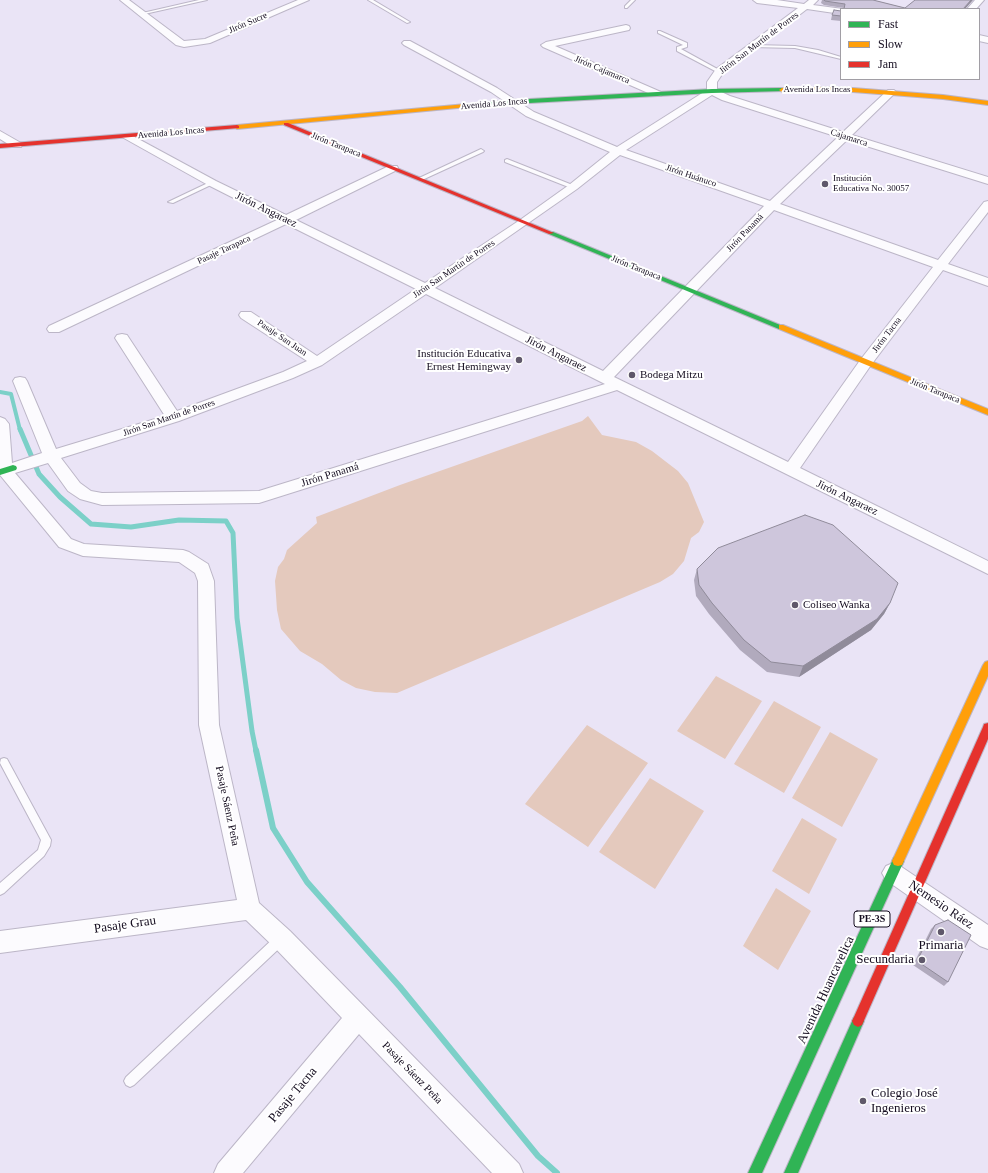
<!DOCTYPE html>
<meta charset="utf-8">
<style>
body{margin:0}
#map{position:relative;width:988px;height:1173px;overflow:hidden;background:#eae4f6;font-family:Georgia,serif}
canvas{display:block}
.legend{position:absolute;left:840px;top:8px;width:140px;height:72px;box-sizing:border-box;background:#fff;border:1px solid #a19ea5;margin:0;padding:5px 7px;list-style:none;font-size:12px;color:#140c1f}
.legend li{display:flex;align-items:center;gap:8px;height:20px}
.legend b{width:20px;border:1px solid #a19ea5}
</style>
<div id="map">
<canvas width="988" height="1173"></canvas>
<ul class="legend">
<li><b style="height:5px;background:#30b455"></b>Fast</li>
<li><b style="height:5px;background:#ff9f0a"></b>Slow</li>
<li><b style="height:5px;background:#e5322d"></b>Jam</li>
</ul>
</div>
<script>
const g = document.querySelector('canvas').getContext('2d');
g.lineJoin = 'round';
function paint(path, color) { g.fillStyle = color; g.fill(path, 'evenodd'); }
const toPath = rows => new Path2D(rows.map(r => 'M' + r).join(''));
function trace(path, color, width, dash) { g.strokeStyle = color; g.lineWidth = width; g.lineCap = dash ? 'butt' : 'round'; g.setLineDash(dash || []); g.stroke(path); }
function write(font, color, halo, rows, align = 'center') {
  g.font = font + ' Georgia,serif'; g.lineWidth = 4; g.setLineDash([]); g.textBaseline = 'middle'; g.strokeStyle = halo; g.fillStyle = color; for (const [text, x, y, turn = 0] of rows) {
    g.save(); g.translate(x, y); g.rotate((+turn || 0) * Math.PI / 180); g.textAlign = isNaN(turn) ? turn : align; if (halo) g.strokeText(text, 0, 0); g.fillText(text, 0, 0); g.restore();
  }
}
const green = toPath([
 [588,416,602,435,636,442,652,451,678,471,688,483,704,522,699,532,691,538,684,561,673,574,660,582,397,693,375,692,356,688,341,680,322,664,300,651,281,629,277,610,275,581,278,567,284,559,287,550,317,523,316,517,400,485,582,421],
 [716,676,762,701,725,759,677,731],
 [774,701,821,727,784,793,734,764],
 [587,725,648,763,588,847,525,804],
 [830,732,878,759,842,827,792,798],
 [650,778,704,811,655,889,599,852],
 [802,818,837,839,809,894,772,871],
 [776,888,811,911,778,970,743,946]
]);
const streamFar2 = toPath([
 [0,392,11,394,20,430]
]);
const streamFar1 = toPath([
 [20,429,39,474,60,497,91,524,131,527,179,520,226,521,233,533,237,618,252,731,256,751]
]);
const stream = toPath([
 [256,750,273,828,307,882,400,987,538,1156,557,1173]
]);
const lane = toPath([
 [199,0,207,0,140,15,138,14,199,0],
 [368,0,373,0,410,22,407,23,368,0],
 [631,0,635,0,627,8,625,8,625,6,631,0],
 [658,31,660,31,687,43,687,47,681,49,721,71,717,72,677,51,677,47,683,45,658,33,658,31],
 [753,45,795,46,818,50,841,57,841,59,795,48,751,47,751,46,753,45],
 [481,149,484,151,483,152,422,180,417,179,481,149],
 [507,159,575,186,576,187,571,188,505,162,505,160,507,159],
 [210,182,215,183,173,203,168,202,210,182],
 [4,758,7,759,51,840,50,846,44,856,4,893,0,895,0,883,38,850,41,840,0,763,1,759,4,758],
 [281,934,285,935,286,939,285,943,134,1085,130,1087,126,1085,124,1081,126,1077,277,935,281,934]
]);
const street = toPath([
 [120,0,129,0,184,41,205,39,298,0,309,0,210,43,184,47,176,45,120,0],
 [753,0,777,0,804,4,809,0,818,0,813,5,843,9,841,9,841,14,807,9,723,73,717,82,717,90,730,96,843,132,888,90,894,90,896,92,894,94,852,135,988,177,988,184,847,140,780,204,938,260,984,202,988,201,988,212,948,264,988,278,988,286,943,270,871,365,800,468,988,561,988,574,617,390,259,503,102,505,80,499,68,491,48,463,15,473,71,539,84,544,183,550,189,552,208,564,214,581,219,725,259,903,290,931,519,1164,523,1173,492,1173,359,1034,243,1173,214,1173,218,1164,342,1018,274,947,246,920,0,953,0,931,237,900,199,725,198,581,195,573,179,562,83,556,59,547,0,475,0,417,5,419,9,424,12,463,42,453,13,381,15,378,20,377,25,378,27,381,56,449,165,416,115,338,117,335,122,334,127,335,177,411,283,372,307,361,241,318,239,315,241,312,251,312,317,356,416,289,286,224,59,332,49,332,47,329,49,326,277,220,208,185,122,137,127,134,131,135,216,181,286,215,389,166,397,166,398,168,397,170,296,220,425,283,520,220,569,185,610,152,526,116,491,92,404,45,402,43,404,41,410,41,497,88,534,112,617,147,707,90,707,82,716,69,798,8,757,3,753,0],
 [712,95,722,100,838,137,770,201,626,150,712,95],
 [620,155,764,206,603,371,435,288,577,189,620,155],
 [774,210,933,267,861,359,788,462,614,377,774,210],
 [426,294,605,384,259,491,102,493,91,491,80,483,61,458,179,421,293,378,322,365,426,294],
 [975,0,984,0,976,9,967,9,975,0],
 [626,25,629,26,630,28,629,30,555,46,661,92,663,94,661,96,655,96,543,47,541,45,546,42,626,25],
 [979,35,988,37,988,43,979,41,979,35],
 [0,131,21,143,22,145,21,147,13,147,0,139,0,131],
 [893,863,900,866,988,925,988,949,980,946,886,880,882,873,886,866,893,863]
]);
const fast = toPath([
 [782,88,785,90,784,91,712,93,511,104,466,108,463,106,466,104,511,100,712,89,782,88],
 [549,232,553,232,785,327,781,329,779,329,549,234,549,232],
 [13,465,16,466,17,468,16,470,0,475,0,469,13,465],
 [898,856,902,857,904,861,762,1173,748,1173,894,857,898,856],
 [858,1015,862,1017,864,1021,798,1173,784,1173,854,1017,858,1015]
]);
const slow = toPath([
 [840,87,943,95,988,101,988,105,943,99,840,91,782,92,779,90,782,88,840,87],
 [466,104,469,106,468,107,237,129,234,127,237,125,466,104],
 [779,325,783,325,988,409,988,415,779,329,779,325],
 [988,661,988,676,902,865,898,866,894,865,892,861,894,857,983,665,985,662,988,661]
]);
const jam = toPath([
 [284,123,288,123,554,233,549,234,284,125,284,123],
 [237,125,239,126,239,128,0,148,0,144,237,125],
 [988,723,988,739,862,1025,858,1027,854,1025,852,1021,854,1017,983,727,984,724,988,723]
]);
const wall = toPath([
 [822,0,876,0,875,1,905,8,965,9,844,8,824,5,821,3],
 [841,11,841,21,831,20,832,15],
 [697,569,890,603,884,614,871,630,799,677,767,672,740,650,709,614,696,596,694,580],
 [935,925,948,982,944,986,913,965,931,929]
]);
const shadedWall = toPath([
 [971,0,973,0,965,9,963,9],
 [890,603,884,614,871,630,799,677,803,666]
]);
const building = toPath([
 [824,0,873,0,905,8,915,0,971,0,963,9,844,9,845,4,825,1,824,0],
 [834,10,841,11,841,16,832,15,834,10],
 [805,515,833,525,898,583,890,603,877,619,803,666,771,662,744,640,712,603,699,585,697,569,718,548,805,515],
 [948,920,971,935,948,982,917,961,935,925,948,920]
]);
const markers = [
 [825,184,4,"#5f586a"],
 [519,360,4,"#5f586a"],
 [632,375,4,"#5f586a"],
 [795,605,4,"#5f586a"],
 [941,932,4,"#5f586a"],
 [922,960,4,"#5f586a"],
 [863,1101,4,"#5f586a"]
];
const farStreetnames = [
 ["Jirón Sucre",248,23,-23],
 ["Jirón San Martín de Porres",759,43,-37],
 ["Jirón Cajamarca",602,70,23],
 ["Avenida Los Incas",817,90],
 ["Avenida Los Incas",494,104,-5],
 ["Avenida Los Incas",171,133,-5],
 ["Cajamarca",849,138,18],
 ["Jirón Tarapaca",336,145,22],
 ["Jirón Huánuco",691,176,19],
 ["Jirón Panamá",745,233,-46],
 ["Pasaje Tarapaca",224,250,-25],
 ["Jirón Tarapaca",636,268,22],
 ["Jirón San Martín de Porres",454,269,-34],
 ["Jirón Tacna",887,335,-53],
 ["Pasaje San Juan",282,338,34],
 ["Jirón Tarapaca",935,391,22],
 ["Jirón San Martín de Porres",169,418,-19]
];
const farPoinames = [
 ["Institución",833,179],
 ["Educativa No. 30057",833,189]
];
const shields = [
 [872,919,36]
];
const shieldNames = [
 ["PE-3S",872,919]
];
const streetNames = [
 ["Jirón Angaraez",266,210,26],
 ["Jirón Angaraez",556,354,27],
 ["Jirón Panamá",330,475,-17],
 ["Jirón Angaraez",847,498,26],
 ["Pasaje Sáenz Peña",227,806,78],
 ["Pasaje Sáenz Peña",412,1073,46]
];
const poiNames = [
 ["Institución Educativa",511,354,"right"],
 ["Ernest Hemingway",511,367,"right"],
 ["Bodega Mitzu",640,375],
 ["Coliseo Wanka",803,605]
];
const nearStreetnames = [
 ["Nemesio Ráez",941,905,34],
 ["Pasaje Grau",125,925,-8],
 ["Avenida Huancavelica",826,990,-65],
 ["Pasaje Tacna",293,1095,-50]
];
const nearPoinames = [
 ["Primaria",941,946],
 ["Secundaria",914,960,"right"],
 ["Colegio José",871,1094,"left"],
 ["Ingenieros",871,1109,"left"]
];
paint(green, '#e4c9bd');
trace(streamFar2, '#7cd0c8', 4);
trace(streamFar1, '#7cd0c8', 5);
trace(stream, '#7cd0c8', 6);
trace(lane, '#bcb6c7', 2);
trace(street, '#bcb6c7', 2);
trace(fast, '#bcb6c7', 2);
trace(slow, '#bcb6c7', 2);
trace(jam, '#bcb6c7', 2);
paint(lane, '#fcfbfe');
paint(street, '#fcfbfe');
paint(fast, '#30b455');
paint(slow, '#ff9f0a');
paint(jam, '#e5322d');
paint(wall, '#b1aabd');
paint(shadedWall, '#908b9a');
paint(building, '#cec6dc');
trace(building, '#908b9a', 1);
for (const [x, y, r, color] of markers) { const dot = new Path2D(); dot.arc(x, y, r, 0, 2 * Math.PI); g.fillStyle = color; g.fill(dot); trace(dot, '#fff', 1.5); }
write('9px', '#140c1f', '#fff', farStreetnames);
write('9px', '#140c1f', '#fff', farPoinames, 'left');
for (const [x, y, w] of shields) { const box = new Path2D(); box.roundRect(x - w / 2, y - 8, w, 16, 3); g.fillStyle = '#fff'; g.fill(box); trace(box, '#140c1f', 1); }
write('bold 10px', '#140c1f', null, shieldNames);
write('11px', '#140c1f', '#fff', streetNames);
write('11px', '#140c1f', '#fff', poiNames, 'left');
write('13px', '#140c1f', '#fff', nearStreetnames);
write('13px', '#140c1f', '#fff', nearPoinames);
</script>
